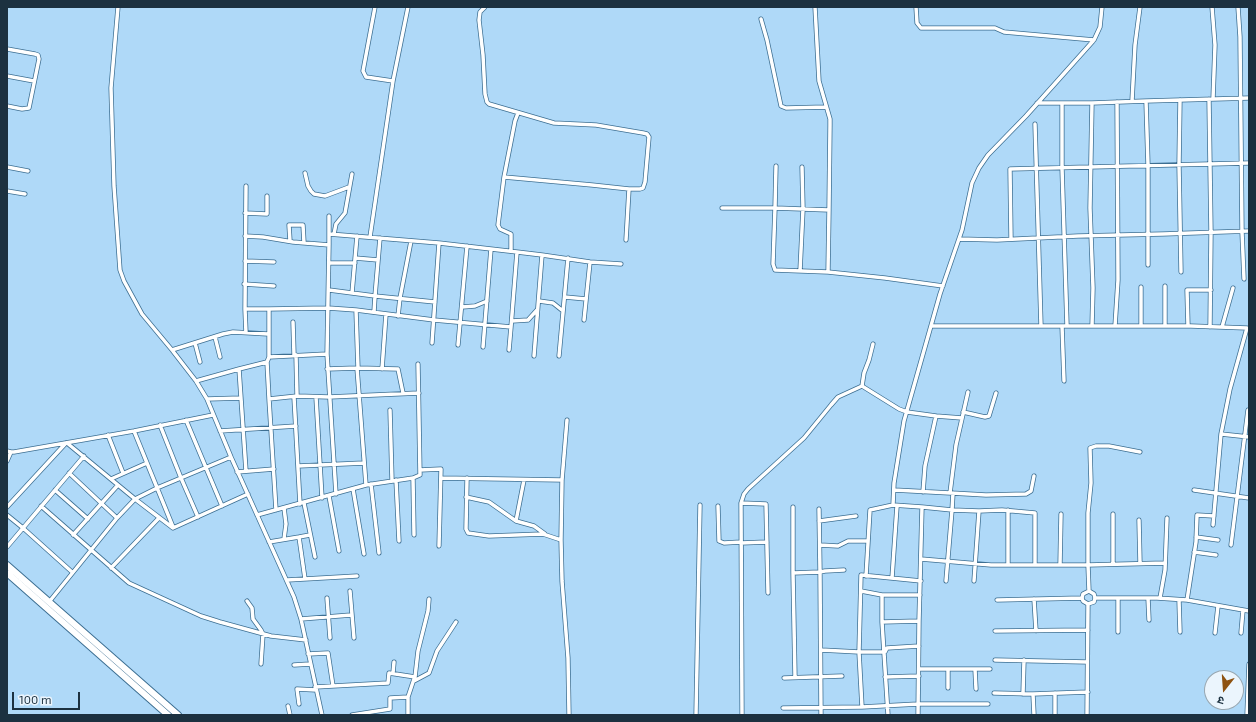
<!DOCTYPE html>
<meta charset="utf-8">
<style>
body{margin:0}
#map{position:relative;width:1256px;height:722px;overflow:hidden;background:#afd9f8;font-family:"Exo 2","Noto Sans Devanagari",sans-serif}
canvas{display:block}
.frame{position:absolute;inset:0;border:8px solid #1c3140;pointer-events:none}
.north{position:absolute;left:1204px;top:670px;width:40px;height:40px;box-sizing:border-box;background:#ebf5fd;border:1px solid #98a7b1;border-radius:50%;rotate:197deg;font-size:11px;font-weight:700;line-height:16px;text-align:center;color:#1c3140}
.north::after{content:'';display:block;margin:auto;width:14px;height:18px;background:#8e5211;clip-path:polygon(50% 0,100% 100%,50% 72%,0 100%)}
.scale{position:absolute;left:12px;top:692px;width:68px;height:18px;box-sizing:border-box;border:2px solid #1c3140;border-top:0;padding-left:5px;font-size:12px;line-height:14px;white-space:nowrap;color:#1c3140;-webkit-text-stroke:3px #ebf5fd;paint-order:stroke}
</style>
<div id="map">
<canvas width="1256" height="722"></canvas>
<div class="frame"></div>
<div class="north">उ</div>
<div class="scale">100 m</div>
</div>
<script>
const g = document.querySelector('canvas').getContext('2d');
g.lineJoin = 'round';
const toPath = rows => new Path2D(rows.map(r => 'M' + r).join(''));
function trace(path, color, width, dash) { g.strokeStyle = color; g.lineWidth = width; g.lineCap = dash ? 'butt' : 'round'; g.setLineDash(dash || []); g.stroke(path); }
const street = toPath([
 [118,7,111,88,114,186,120,270,124,281,142,314,172,350,196,381,207,399,231,457,294,597,301,619,322,715],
 [375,7,363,71,366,77,393,81],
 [485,7,480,12,479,20,483,55,485,94,487,102,489,104,554,123,596,125,643,133,647,134,649,137,645,182,643,188,640,189,629,189,592,185,504,177],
 [815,7,819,81,830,119,830,125,829,210,775,208,773,264,775,270,828,272,885,278,943,286],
 [916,7,917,23,921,28,995,28,1004,32,1094,40],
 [1212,7,1215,45,1213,99],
 [1238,7,1240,37,1242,232,1244,279],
 [761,19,767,40,781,106,786,108,826,107],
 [7,49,35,54,38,55,39,59,29,108,22,109,7,106],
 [7,76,34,81],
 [1209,99,1211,233,1210,327],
 [1180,100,1179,165,1181,272],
 [1132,101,1135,45,1140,7],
 [1037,103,1062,103],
 [1092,103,1146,101],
 [1035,124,1041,326],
 [7,167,28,171],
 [305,173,308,186,311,191,314,194,325,196,349,187],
 [246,186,245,309,269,309,269,357,327,354,336,494],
 [7,191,25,194],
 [722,208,775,208,776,166],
 [245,213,267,214,267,196],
 [329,216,329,234],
 [334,234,336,224,345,213,352,174],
 [245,236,263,237,293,242,329,245,327,354],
 [370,237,393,81,408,7],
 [380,238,375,296,435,302],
 [959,239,997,240,1078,236,1163,234,1249,231],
 [1011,239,1010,169,1249,163],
 [626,240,629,189],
 [290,241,289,225,303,225,304,243],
 [511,251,511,234,500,229,498,225,504,177,515,121,518,113],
 [517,252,542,255,534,356],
 [542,255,590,262,621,264],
 [355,258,378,260],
 [245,261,274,262],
 [329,263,355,263],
 [1148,265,1148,165,1146,101,1249,98],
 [800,271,803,209,802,167],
 [828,272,829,210],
 [244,284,274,286],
 [329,290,375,296,374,312],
 [352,293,357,236],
 [565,297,586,299],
 [539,301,553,303,563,311],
 [462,307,475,306,487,301],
 [245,309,246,333],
 [269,309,328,308,356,310,434,320,511,327,517,252,439,243,329,234,329,245],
 [356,310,358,368],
 [398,316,400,298,411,241],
 [584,320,590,262],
 [512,321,528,320,537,310],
 [293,322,294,355],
 [932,326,1191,326,1247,328,1230,389,1221,434,1213,525],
 [1062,326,1064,381],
 [1067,326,1062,168,1062,103,1092,103,1090,208,1093,288,1092,326],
 [1115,326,1118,280,1117,102],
 [1141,326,1141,287],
 [1165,326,1165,286],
 [1188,326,1187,290,1211,290],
 [1222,327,1233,288],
 [215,337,220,357],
 [195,343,200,362],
 [432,343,439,243],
 [873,344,869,360,864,373,862,386,899,409,907,412,936,416,962,418],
 [458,345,467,246],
 [483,347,491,249],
 [172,350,223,334,233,332,268,334],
 [509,350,511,327],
 [296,355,297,396],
 [559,356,568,258],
 [269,357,267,362,269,399,276,510],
 [357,368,398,369,403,393],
 [327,369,357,368,366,485],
 [382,369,386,314],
 [196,381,239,369],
 [294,397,300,504],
 [316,397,322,498],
 [207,399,241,398],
 [269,399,297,396,329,397,419,393],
 [390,410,392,481],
 [963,412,985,417,989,416,996,393],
 [186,420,222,506],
 [160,425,181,478,198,517],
 [134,431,173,527],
 [220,431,296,426],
 [1221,434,1249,437],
 [108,435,123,473],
 [67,443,135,499,173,528,248,494],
 [7,451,11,452,14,452,134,431,213,415],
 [7,461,11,452],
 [298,466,364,463],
 [420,470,441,469,439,546],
 [246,471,239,369,267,362],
 [237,472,274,469],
 [69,473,117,518],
 [413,478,420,475,418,364],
 [441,478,562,480,561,540,562,581,568,658,569,715],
 [467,478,466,529,468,533,489,536,543,534,561,540],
 [111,479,147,463],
 [396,480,399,541],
 [562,480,567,420],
 [371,484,379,553],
 [353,489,364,554],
 [55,490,88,519],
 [894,490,950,493,956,445,968,392],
 [1194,490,1249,498],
 [923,492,925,466,936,416],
 [951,493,986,495,1026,494,1031,491,1034,476],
 [953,493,952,510,979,511,974,581],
 [329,496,339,551],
 [466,497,489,502,516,521,534,526,545,534],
 [304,503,315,557],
 [741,503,744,494,748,489,804,438,831,405,838,397,862,386],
 [41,506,129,583,201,616,220,622,271,636,306,640],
 [718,506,719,541,724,543,741,542],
 [7,507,66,443],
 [793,507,793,573,795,677],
 [922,507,952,510,946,581],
 [1008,510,1008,565],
 [979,511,1002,510,1035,513,1035,565],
 [1113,514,1113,564],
 [7,515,23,528,72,572],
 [257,515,366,485,413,478,414,535],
 [1139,520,1140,563],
 [516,521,524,480],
 [819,521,856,516],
 [73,535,118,485],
 [1196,537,1218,540],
 [284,539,286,524,284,508],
 [269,542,299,537],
 [741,543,767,542],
 [820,545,838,546,848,541,868,541],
 [1231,545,1248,410],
 [7,547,84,456],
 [1194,552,1216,555],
 [921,559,991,565,1088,565,1088,513,1091,483,1090,448,1096,446,1109,446,1140,452],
 [1060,565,1061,514],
 [111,568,159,518],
 [793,573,820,572,819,509],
 [866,576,870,510,893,505],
 [892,578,897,506],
 [305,579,299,537,310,535],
 [287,580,357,576],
 [350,591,354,638],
 [861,591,882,595,882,622,888,715],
 [1089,591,1088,565,1165,563],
 [882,595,920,595],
 [327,598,330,638],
 [1095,598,1157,598,1187,600,1196,542,1197,515,1214,516],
 [1148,598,1149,620],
 [1160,598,1165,570,1167,518],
 [1034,599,1036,631],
 [997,600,1082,598],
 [1179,600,1180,632],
 [1187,600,1249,611],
 [247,601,252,608,253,619,261,630,263,634,261,664],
 [49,602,117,518,135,499,157,488,231,457],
 [1088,604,1083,601,1082,598,1083,594,1089,591],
 [1088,604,1094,602,1095,598,1094,594,1089,591],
 [301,619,351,615],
 [882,622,919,621],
 [995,631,1088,630],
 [1118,632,1118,598],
 [1215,633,1218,606],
 [1241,633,1243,610],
 [821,650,859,652,885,652,887,648,919,646],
 [308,654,328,653,333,686],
 [995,660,1087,662],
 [294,665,310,664],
 [919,669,990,669],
 [948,669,948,688],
 [975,669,976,689],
 [393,673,394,662],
 [885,677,919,676],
 [784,678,842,676],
 [414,681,429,673,437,651,456,622],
 [315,687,388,683,389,673,415,677,418,651,428,611,429,599],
 [994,693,1033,694],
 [1055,693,1055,715],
 [1023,694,1024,660],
 [299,704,297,689,316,690],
 [288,706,290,715],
 [862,707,918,704,988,704],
 [783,708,862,707,859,652,861,575,921,581],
 [352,715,390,709,390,698,408,697],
 [408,715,408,697,414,679],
 [696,715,700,505],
 [742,715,741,503,766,504,768,593],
 [821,715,820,572,825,571,844,570],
 [918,715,919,621,922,507,893,505,894,483,904,421,940,294,962,230,972,183,979,168,988,155,1026,116,1094,40,1100,27,1102,7],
 [1034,715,1033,694,1088,692],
 [1087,715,1088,604],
 [1247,715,1249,664]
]);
const primary = toPath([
 [7,565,178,715],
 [7,573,168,715]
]);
trace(street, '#3d6f92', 5);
trace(primary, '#3d6f92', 8);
trace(street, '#fff', 3.5);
trace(primary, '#fff', 6);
</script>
